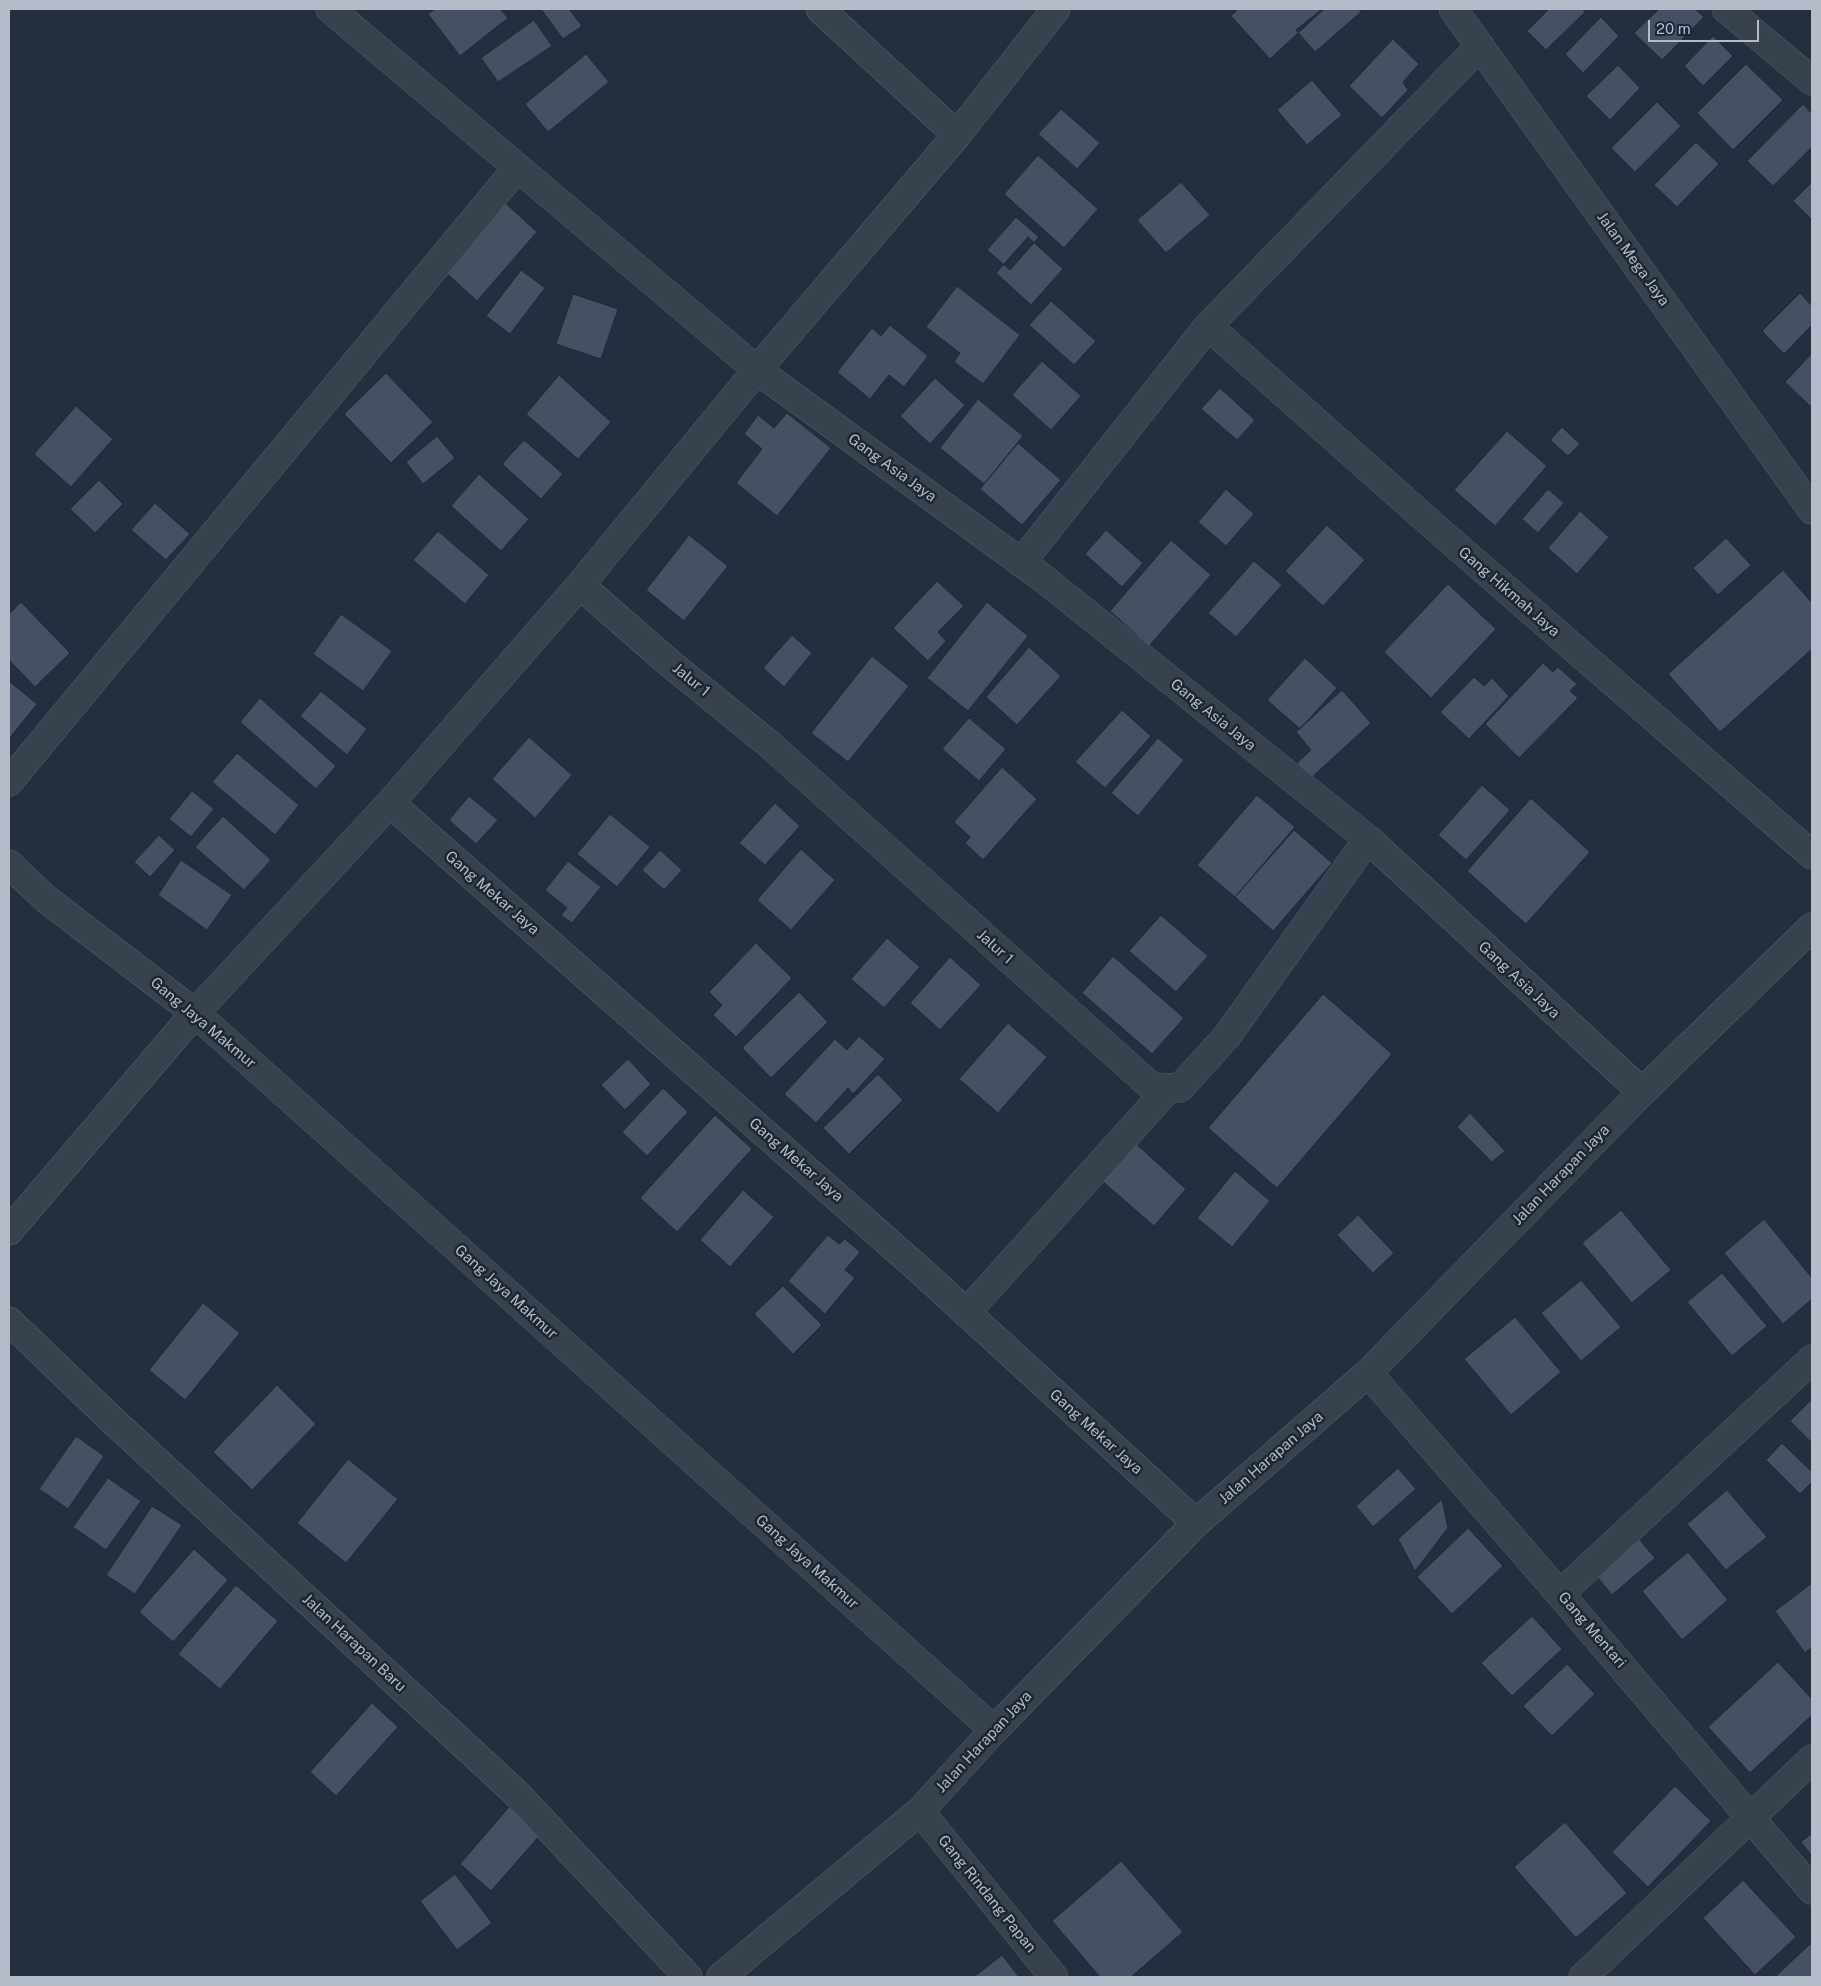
<!DOCTYPE html>
<style>
body{margin:0}
#map{position:relative;width:1821px;height:1986px;overflow:hidden;background:#242f3e;font-family:"Public Sans",sans-serif}
canvas{display:block}
.frame{position:absolute;inset:0;border:10px solid #b4bcc9;pointer-events:none}
.scale{position:absolute;left:1648px;top:20px;width:111px;height:22px;box-sizing:border-box;border:2px solid #b4bcc9;border-top:0;padding-left:6px;font-size:15px;line-height:18px;white-space:nowrap;color:#b4bcc9;-webkit-text-stroke:4px #1d2633;paint-order:stroke}
</style>
<div id="map">
<canvas width="1821" height="1986"></canvas>
<div class="frame"></div>
<div class="scale">20 m</div>
</div>
<script>
const g = document.querySelector('canvas').getContext('2d');
g.lineJoin = 'round';
function paint(path, color) { g.fillStyle = color; g.fill(path, 'evenodd'); }
const toPath = rows => new Path2D(rows.map(r => 'M' + r).join(''));
function trace(path, color, width, dash) { g.strokeStyle = color; g.lineWidth = width; g.lineCap = dash ? 'butt' : 'round'; g.setLineDash(dash || []); g.stroke(path); }
function write(font, color, halo, rows, align = 'center') {
  g.font = font + ' "Public Sans",sans-serif'; g.lineWidth = 5; g.setLineDash([]); g.textBaseline = 'middle'; g.strokeStyle = halo; g.fillStyle = color; for (const [text, x, y, turn = 0] of rows) {
    g.save(); g.translate(x, y); g.rotate((+turn || 0) * Math.PI / 180); g.textAlign = isNaN(turn) ? turn : align; if (halo) g.strokeText(text, 0, 0); g.fillText(text, 0, 0); g.restore();
  }
}
const building = toPath([
 [435,9,500,9,508,18,460,56,428,14,435,9],
 [541,9,569,9,582,26,563,39,541,9],
 [1238,9,1324,9,1270,59,1231,16,1238,9],
 [1322,9,1359,9,1361,12,1315,52,1296,30,1322,9],
 [1549,9,1582,9,1585,12,1546,50,1527,31,1549,9],
 [1659,9,1695,9,1704,17,1662,60,1634,33,1659,9],
 [1601,17,1619,36,1583,73,1565,54,1601,17],
 [534,20,552,46,498,82,481,58,534,20],
 [1713,36,1733,56,1703,86,1684,66,1713,36],
 [1393,39,1419,64,1403,82,1408,90,1382,118,1349,86,1393,39],
 [586,54,609,82,548,132,525,104,586,54],
 [1746,64,1783,100,1733,150,1697,113,1746,64],
 [1618,65,1640,88,1610,120,1586,96,1618,65],
 [1312,80,1342,115,1307,145,1277,110,1312,80],
 [1657,102,1681,126,1635,172,1611,148,1657,102],
 [1803,104,1812,114,1812,147,1773,186,1747,161,1803,104],
 [1061,109,1100,143,1077,169,1038,134,1061,109],
 [1696,142,1719,164,1677,207,1654,185,1696,142],
 [1038,155,1098,209,1064,248,1004,194,1038,155],
 [1181,182,1210,215,1166,253,1137,220,1181,182],
 [1812,182,1812,220,1793,201,1812,182],
 [502,200,537,232,477,301,442,269,502,200],
 [1016,217,1039,237,1010,270,987,250,1016,217],
 [1028,237,1063,269,1031,305,996,273,1028,237],
 [521,270,545,288,510,334,486,316,521,270],
 [957,286,1020,335,983,384,954,362,960,353,926,327,957,286],
 [1800,293,1812,306,1812,325,1784,354,1762,331,1800,293],
 [573,294,618,309,601,359,556,344,573,294],
 [1051,301,1096,341,1074,365,1029,325,1051,301],
 [890,325,928,356,904,387,889,375,870,399,837,372,872,328,881,336,890,325],
 [1812,353,1812,404,1810,406,1785,382,1812,353],
 [1042,361,1081,396,1051,430,1012,395,1042,361],
 [386,373,433,422,391,463,344,414,386,373],
 [559,375,611,422,578,459,526,414,559,375],
 [935,378,965,405,930,444,900,416,935,378],
 [1220,388,1255,420,1237,440,1201,409,1220,388],
 [978,399,1023,436,984,484,940,448,978,399],
 [76,406,113,439,71,487,34,454,76,406],
 [787,413,831,448,777,516,736,483,762,449,744,434,758,415,774,428,787,413],
 [1562,427,1580,444,1568,456,1550,440,1562,427],
 [1507,431,1547,466,1495,526,1454,490,1507,431],
 [437,436,455,458,423,484,406,462,437,436],
 [524,440,563,474,541,499,502,464,524,440],
 [1018,443,1061,480,1022,525,980,489,1018,443],
 [479,474,529,519,501,551,451,506,479,474],
 [99,480,123,504,95,533,70,509,99,480],
 [1226,489,1254,514,1226,546,1198,522,1226,489],
 [1548,489,1564,503,1538,533,1522,519,1548,489],
 [155,503,190,534,166,560,131,530,155,503],
 [1580,511,1609,537,1577,574,1548,548,1580,511],
 [1327,525,1365,560,1323,606,1285,571,1327,525],
 [1106,530,1143,563,1122,587,1085,554,1106,530],
 [438,531,489,575,465,604,413,560,438,531],
 [689,535,728,566,684,621,646,590,689,535],
 [1726,538,1751,565,1718,595,1693,568,1726,538],
 [1171,540,1211,575,1149,646,1110,611,1171,540],
 [1254,561,1282,585,1236,637,1208,613,1254,561],
 [1783,570,1812,603,1812,649,1720,732,1668,674,1783,570],
 [937,581,964,606,938,632,946,641,928,661,893,628,937,581],
 [1448,584,1496,629,1431,698,1384,652,1448,584],
 [21,602,70,653,35,687,9,660,9,614,21,602],
 [987,602,1028,636,968,711,927,678,987,602],
 [341,614,392,651,363,691,313,654,341,614],
 [792,635,812,653,784,687,763,668,792,635],
 [1029,647,1061,676,1017,725,986,697,1029,647],
 [872,656,909,686,848,762,811,733,872,656],
 [1305,658,1337,688,1300,729,1267,700,1305,658],
 [1543,663,1553,672,1558,667,1577,684,1570,691,1578,698,1519,758,1485,724,1543,663],
 [1474,677,1484,686,1492,678,1509,696,1469,739,1440,712,1474,677],
 [9,681,37,704,9,739,9,681],
 [1342,690,1371,723,1310,779,1297,763,1311,750,1296,732,1342,690],
 [321,691,367,729,347,755,300,716,321,691],
 [260,698,336,766,316,789,240,722,260,698],
 [1122,710,1151,736,1105,788,1075,762,1122,710],
 [969,718,1006,749,979,781,942,749,969,718],
 [529,737,572,775,535,818,492,779,529,737],
 [1158,738,1184,760,1138,816,1111,793,1158,738],
 [237,753,299,805,275,835,212,782,237,753],
 [1002,767,1037,799,983,860,965,843,970,837,954,822,1002,767],
 [1482,785,1510,810,1466,860,1438,835,1482,785],
 [192,791,214,809,191,837,169,819,192,791],
 [1257,795,1295,827,1235,897,1197,865,1257,795],
 [469,796,498,820,476,844,449,820,469,796],
 [1531,798,1590,852,1526,924,1467,871,1531,798],
 [775,803,800,826,765,865,739,843,775,803],
 [610,814,650,847,617,887,577,854,610,814],
 [223,816,271,860,244,890,195,847,223,816],
 [1294,830,1332,863,1273,931,1235,897,1294,830],
 [159,835,175,850,150,877,134,862,159,835],
 [801,849,835,880,791,930,757,900,801,849],
 [660,850,682,870,664,890,642,870,660,850],
 [181,860,232,895,207,930,158,895,181,860],
 [568,861,601,887,572,923,561,915,567,908,545,890,568,861],
 [1161,915,1208,956,1176,992,1129,951,1161,915],
 [887,938,920,967,884,1008,851,979,887,938],
 [756,943,792,978,736,1037,713,1015,722,1005,709,992,756,943],
 [1113,956,1184,1018,1152,1054,1082,993,1113,956],
 [950,957,981,985,940,1030,910,1003,950,957],
 [799,992,828,1022,771,1078,742,1048,799,992],
 [1323,994,1392,1054,1277,1188,1208,1128,1323,994],
 [1008,1023,1047,1057,998,1113,959,1079,1008,1023],
 [859,1036,885,1059,853,1094,848,1088,816,1123,784,1094,835,1039,847,1050,859,1036],
 [628,1059,651,1084,625,1110,601,1085,628,1059],
 [878,1074,903,1100,849,1154,823,1128,878,1074],
 [663,1088,688,1112,647,1156,622,1132,663,1088],
 [1470,1113,1505,1151,1492,1162,1457,1127,1470,1113],
 [715,1115,752,1149,677,1232,640,1198,715,1115],
 [1134,1142,1186,1189,1154,1226,1101,1180,1134,1142],
 [1235,1171,1270,1201,1232,1247,1197,1218,1235,1171],
 [743,1190,774,1217,730,1267,700,1240,743,1190],
 [1621,1210,1671,1270,1632,1303,1582,1243,1621,1210],
 [1358,1215,1394,1253,1373,1273,1337,1235,1358,1215],
 [1764,1219,1812,1278,1812,1299,1783,1324,1724,1253,1764,1219],
 [828,1235,839,1244,845,1239,860,1252,845,1270,855,1278,825,1314,788,1281,828,1235],
 [1722,1273,1767,1326,1732,1356,1687,1302,1722,1273],
 [1581,1280,1621,1327,1581,1361,1541,1313,1581,1280],
 [783,1286,822,1325,793,1354,754,1314,783,1286],
 [203,1303,240,1333,185,1400,149,1370,203,1303],
 [1515,1317,1561,1372,1511,1415,1464,1359,1515,1317],
 [277,1385,316,1424,252,1490,213,1452,277,1385],
 [1812,1399,1812,1443,1790,1421,1812,1399],
 [76,1436,104,1456,68,1509,39,1489,76,1436],
 [1782,1443,1812,1472,1812,1482,1800,1494,1766,1460,1782,1443],
 [348,1459,398,1499,346,1563,297,1523,348,1459],
 [1398,1468,1416,1489,1373,1527,1356,1506,1398,1468],
 [108,1478,141,1501,106,1550,73,1527,108,1478],
 [1727,1490,1767,1537,1726,1570,1687,1524,1727,1490],
 [1442,1499,1448,1528,1415,1571,1398,1539,1442,1499],
 [152,1506,182,1525,135,1594,106,1575,152,1506],
 [1468,1528,1503,1566,1452,1614,1417,1577,1468,1528],
 [1633,1532,1655,1558,1612,1595,1590,1568,1633,1532],
 [194,1549,228,1580,173,1642,139,1612,194,1549],
 [1688,1552,1728,1600,1682,1640,1642,1591,1688,1552],
 [1812,1583,1812,1647,1805,1653,1775,1611,1812,1583],
 [236,1585,278,1621,220,1689,178,1654,236,1585],
 [1532,1616,1562,1649,1512,1696,1481,1663,1532,1616],
 [1778,1662,1812,1699,1812,1715,1750,1773,1708,1727,1778,1662],
 [1567,1664,1595,1694,1552,1736,1523,1706,1567,1664],
 [372,1703,398,1727,336,1796,310,1772,372,1703],
 [1675,1786,1711,1821,1648,1887,1612,1852,1675,1786],
 [509,1807,541,1834,491,1891,460,1864,509,1807],
 [1565,1822,1627,1893,1576,1938,1514,1867,1565,1822],
 [1812,1833,1812,1856,1801,1842,1812,1833],
 [1121,1861,1183,1932,1131,1977,1100,1977,1052,1921,1121,1861],
 [455,1874,492,1923,457,1950,420,1901,455,1874],
 [1743,1880,1796,1937,1755,1975,1703,1918,1743,1880],
 [1810,1944,1812,1947,1812,1977,1775,1977,1810,1944],
 [1002,1955,1019,1977,974,1977,1002,1955]
]);
const street = toPath([
 [330,9,757,370,1044,579,1368,839,1642,1092],
 [820,9,957,135],
 [1453,9,1812,510],
 [1726,9,1812,81],
 [1208,326,1437,529,1812,855],
 [1021,563,1208,326,1480,46],
 [580,585,667,661,769,744,1152,1087,1180,1088,1227,1036,1368,839],
 [9,782,517,168],
 [390,803,921,1271,1196,1523],
 [9,864,46,899,195,1013,994,1730],
 [9,1231,195,1013,390,803,580,585,757,370,957,135,1056,9],
 [966,1313,1168,1089],
 [9,1321,111,1419,516,1793,688,1977],
 [1368,1373,1560,1594,1812,1890],
 [1560,1594,1812,1359],
 [920,1811,1054,1977],
 [721,1977,920,1811,994,1730,1196,1523,1368,1373,1642,1092,1812,927],
 [1583,1977,1812,1759]
]);
const streetNames = [
 ["Jalan Mega Jaya",1633,259,54],
 ["Gang Asia Jaya",892,468,36],
 ["Gang Hikmah Jaya",1509,592,41],
 ["Jalur 1",691,680,39],
 ["Gang Asia Jaya",1213,715,39],
 ["Gang Mekar Jaya",492,893,41],
 ["Jalur 1",995,947,42],
 ["Gang Asia Jaya",1519,980,43],
 ["Gang Jaya Makmur",203,1023,40],
 ["Gang Mekar Jaya",796,1160,41],
 ["Jalan Harapan Jaya",1561,1175,-46],
 ["Gang Jaya Makmur",506,1292,42],
 ["Gang Mekar Jaya",1096,1432,42],
 ["Jalan Harapan Jaya",1271,1458,-41],
 ["Gang Jaya Makmur",807,1562,42],
 ["Gang Mentari",1592,1630,49],
 ["Jalan Harapan Baru",354,1643,43],
 ["Jalan Harapan Jaya",984,1742,-47],
 ["Gang Rindang Papan",987,1894,51]
];
paint(building, '#455162');
trace(building, '#1f2835', 1);
trace(street, '#565f6c', 29);
trace(street, '#38414e', 28);
write('15px', '#b4bcc9', '#1d2633', streetNames);
</script>
